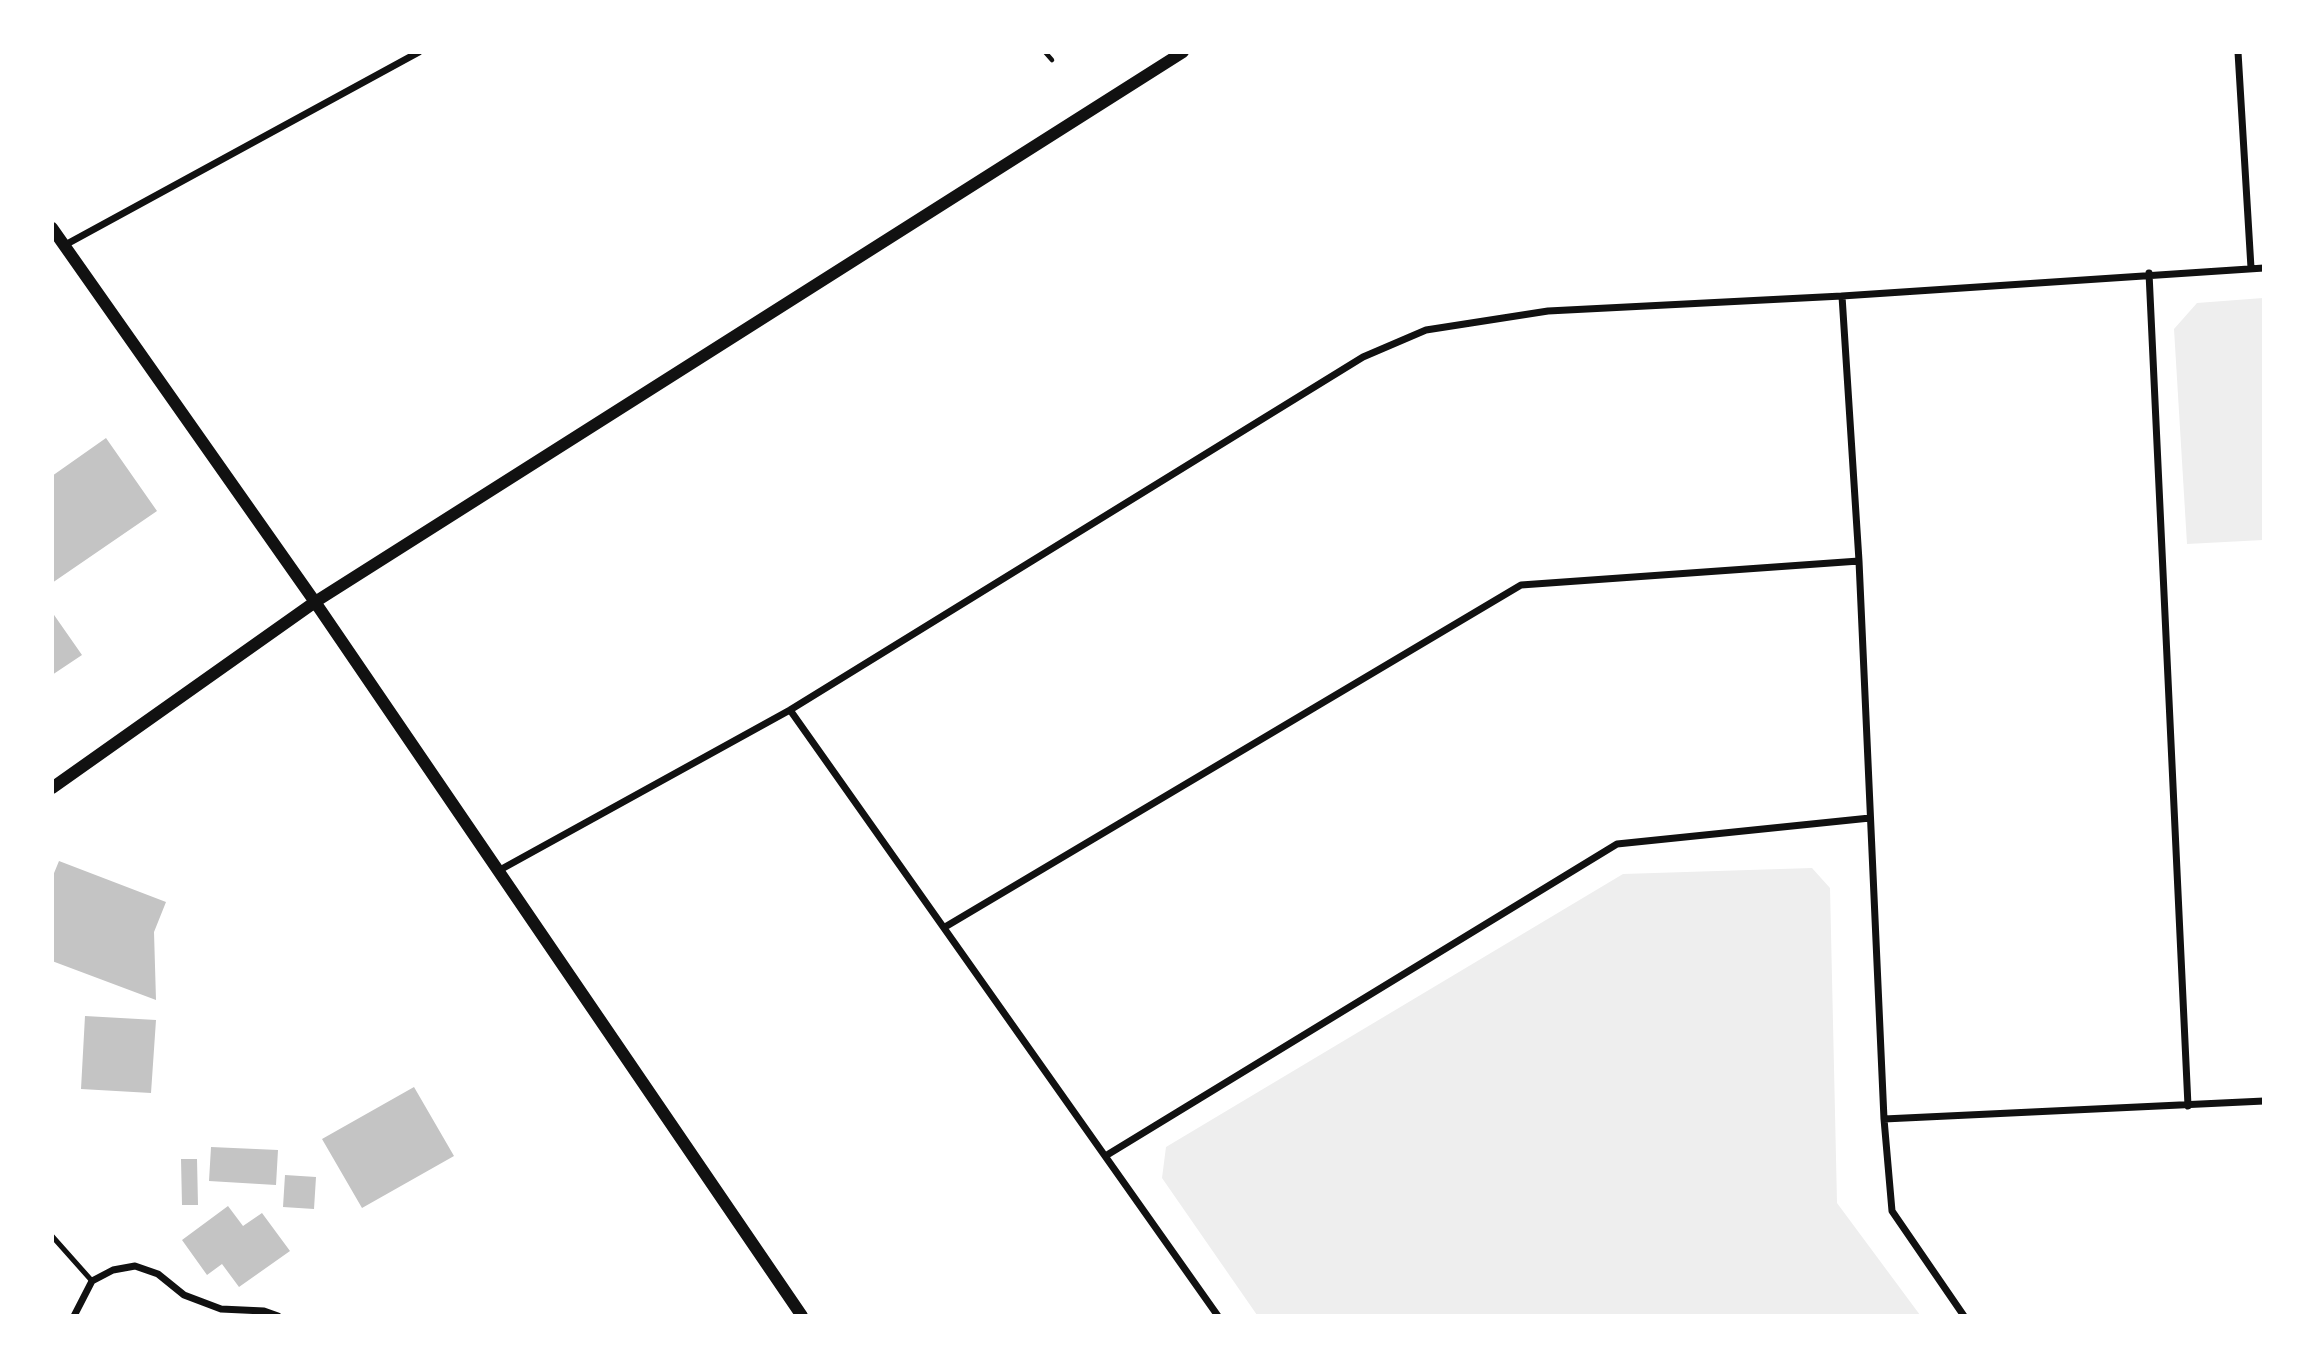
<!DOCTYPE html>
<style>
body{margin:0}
#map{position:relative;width:2316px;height:1368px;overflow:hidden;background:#fff;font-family:"Source Sans 3",sans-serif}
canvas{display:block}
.frame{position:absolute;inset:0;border:54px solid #fff;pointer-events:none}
</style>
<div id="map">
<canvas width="2316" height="1368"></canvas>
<div class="frame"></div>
</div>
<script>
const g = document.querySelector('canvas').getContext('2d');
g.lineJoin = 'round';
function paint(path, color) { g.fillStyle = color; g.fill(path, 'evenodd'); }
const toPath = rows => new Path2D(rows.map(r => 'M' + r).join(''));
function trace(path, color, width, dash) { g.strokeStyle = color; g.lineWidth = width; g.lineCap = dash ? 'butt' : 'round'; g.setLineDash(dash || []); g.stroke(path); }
const green = toPath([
 [2263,298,2263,540,2187,544,2174,329,2197,303],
 [1812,868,1830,888,1837,1203,1920,1315,1257,1315,1162,1178,1166,1147,1623,874]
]);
const building = toPath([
 [106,438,157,511,52,583,52,476],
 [52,612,82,655,52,675],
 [59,861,166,902,154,932,156,1000,52,961,52,878],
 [85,1016,156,1020,151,1093,81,1089],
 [414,1087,454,1156,362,1208,322,1139],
 [211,1147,278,1150,276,1185,209,1181],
 [181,1159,197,1159,198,1205,182,1205],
 [285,1175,316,1177,314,1209,283,1207],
 [228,1206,243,1226,262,1213,290,1251,239,1287,222,1264,207,1275,182,1240]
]);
const path = toPath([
 [1045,52,1052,60]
]);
const service = toPath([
 [52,1236,92,1281]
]);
const minor = toPath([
 [2238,52,2251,268],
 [65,245,419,52],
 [2149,273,2188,1106],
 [1842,296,1859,561,1884,1119,1892,1211,1964,1316],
 [790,710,1218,1316],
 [498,871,790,710,1363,357,1426,330,1548,311,1842,296,2264,268],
 [945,927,1521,585,1859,561],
 [1884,1119,2264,1101],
 [1107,1155,1617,844,1870,818],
 [74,1316,92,1281,113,1270,135,1266,158,1274,184,1295,221,1309,264,1311,278,1316]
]);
const tertiary = toPath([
 [52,228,315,602,802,1316],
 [52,788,315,602,1183,52]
]);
paint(green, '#eee');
paint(building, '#c4c4c4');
trace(path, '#111', 4.5);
trace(service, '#111', 5);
trace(minor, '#111', 7);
trace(tertiary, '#111', 12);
</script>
